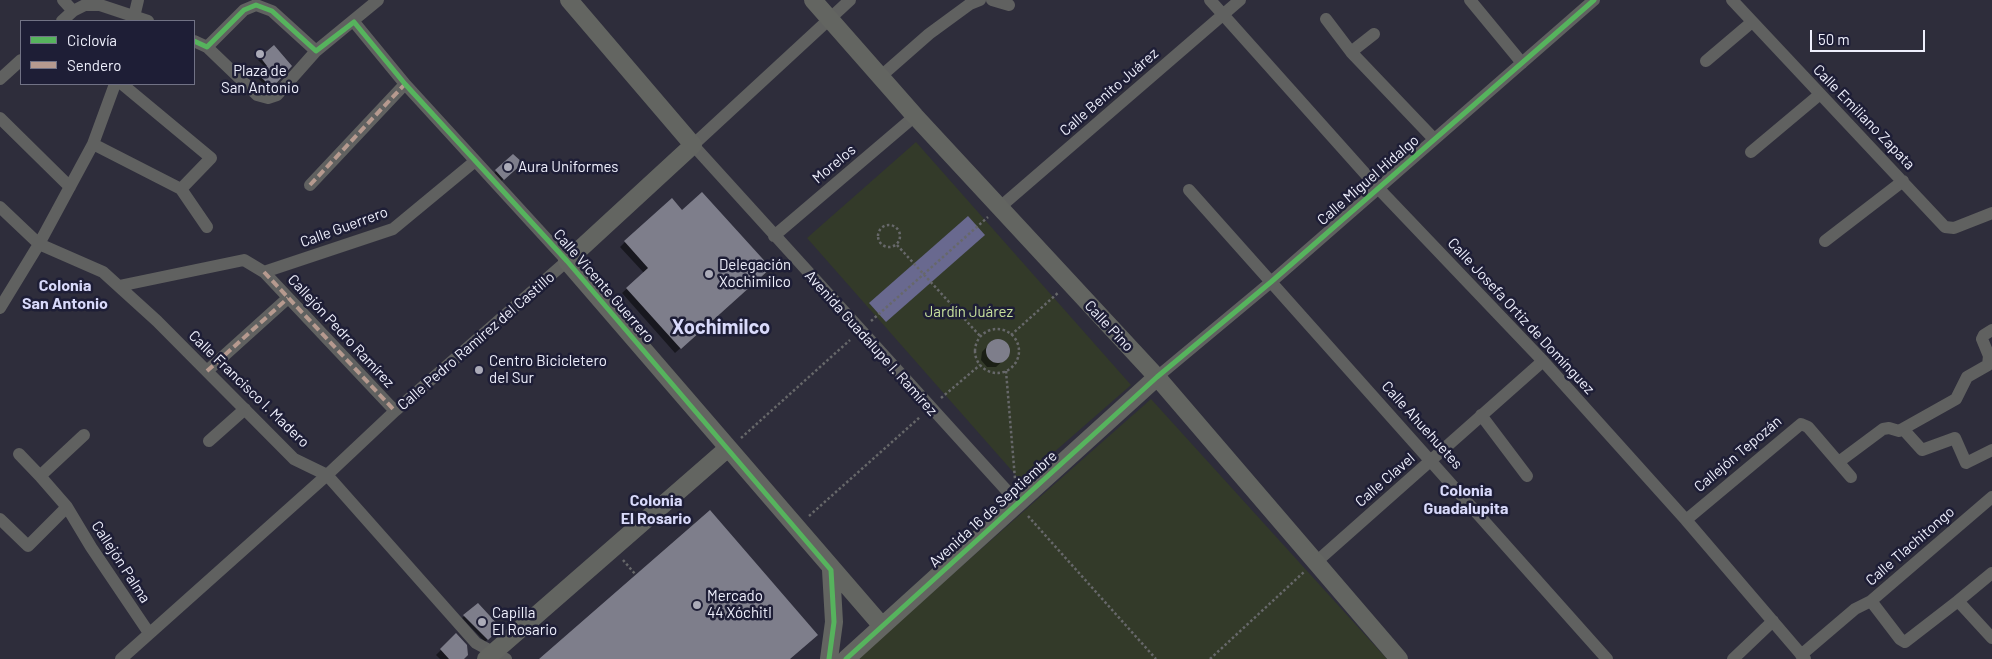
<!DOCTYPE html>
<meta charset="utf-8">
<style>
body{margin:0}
#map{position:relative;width:1992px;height:659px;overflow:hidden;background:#2e2d3b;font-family:Barlow,sans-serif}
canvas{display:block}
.legend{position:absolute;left:20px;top:20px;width:175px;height:65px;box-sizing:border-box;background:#1e1e36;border:1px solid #717285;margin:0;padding:6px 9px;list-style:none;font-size:15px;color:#eeeffc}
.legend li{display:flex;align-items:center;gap:10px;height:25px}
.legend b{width:25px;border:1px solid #717285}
.scale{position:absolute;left:1810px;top:30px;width:115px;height:22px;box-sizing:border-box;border:2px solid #eeeffc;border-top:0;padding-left:6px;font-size:15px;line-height:18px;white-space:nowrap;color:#eeeffc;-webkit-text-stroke:4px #1e1e36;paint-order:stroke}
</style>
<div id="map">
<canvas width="1992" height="659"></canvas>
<ul class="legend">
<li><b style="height:6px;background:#56b35d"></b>Ciclovía</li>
<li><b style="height:6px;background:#b69a8f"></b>Sendero</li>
</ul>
<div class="scale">50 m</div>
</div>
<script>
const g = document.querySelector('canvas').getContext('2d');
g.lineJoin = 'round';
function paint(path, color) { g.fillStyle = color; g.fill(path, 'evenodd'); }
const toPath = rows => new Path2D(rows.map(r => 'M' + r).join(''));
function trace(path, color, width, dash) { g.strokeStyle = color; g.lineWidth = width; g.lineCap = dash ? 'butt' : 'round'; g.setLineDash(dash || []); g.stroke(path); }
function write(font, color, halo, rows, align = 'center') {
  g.font = font + ' Barlow,sans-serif'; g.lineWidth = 5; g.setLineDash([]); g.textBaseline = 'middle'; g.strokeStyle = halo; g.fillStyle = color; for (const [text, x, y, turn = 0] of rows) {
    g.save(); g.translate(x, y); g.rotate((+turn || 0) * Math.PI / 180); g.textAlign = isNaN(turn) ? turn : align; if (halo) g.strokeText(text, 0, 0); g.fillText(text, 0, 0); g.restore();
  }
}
const green = toPath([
 [916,142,1131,385,1021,481,807,238],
 [1151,399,1387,659,856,659,886,633]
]);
const water = toPath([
 [968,216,985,235,886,322,869,303]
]);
const shadow = toPath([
 [274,47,290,66,269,89,258,78,266,68,258,60],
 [513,156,516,168,498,184,491,176],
 [682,212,765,273,675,353,622,293,644,273,620,247,625,242],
 [993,340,1002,341,1008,348,1008,356,996,367,987,367,981,360,982,352],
 [478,605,499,628,485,642,462,618],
 [456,635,463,659,440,659,436,655]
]);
const building = toPath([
 [274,45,292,66,272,88,259,75,267,66,260,57],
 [513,154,523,163,504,180,495,170],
 [702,192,771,268,681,349,626,288,648,268,624,241,672,198,682,210],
 '986 351a12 12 0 1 1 24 0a12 12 0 1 1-24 0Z',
 [710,510,818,635,790,659,539,659],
 [478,603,501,628,488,640,463,615],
 [456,633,467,645,468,655,464,659,449,659,440,649]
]);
const path = toPath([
 '878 236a11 11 0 1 1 22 0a11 11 0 1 1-22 0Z',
 [897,245,980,336],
 [871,321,988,217],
 '975 351a22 22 0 1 1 44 0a22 22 0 1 1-44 0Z',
 [1011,335,1059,292],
 [1006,371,1015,479],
 [941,398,980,365],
 [741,438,850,340],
 [809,516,920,417],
 [1028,516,1156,659],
 [623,560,636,575],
 [1210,659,1304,572]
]);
const street = toPath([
 [63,0,73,11],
 [850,0,693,145,1018,503],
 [992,0,1009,5],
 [1210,0,1378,188,1543,361,1686,520,1805,659],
 [1470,0,1522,63],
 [1732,0,1945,227,1954,228,1992,213],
 [1326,19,1351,52,1434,139],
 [62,21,73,11,85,5,100,5,148,21],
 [133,21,138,0],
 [194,41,207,47,244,10,256,5,272,11,316,51],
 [207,47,257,95,268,98,277,95,316,51,378,0],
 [1351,52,1374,34],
 [1706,61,1752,22],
 [880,77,929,34,970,4,980,0],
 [0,79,21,60],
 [122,84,211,158,181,189],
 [0,118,70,187],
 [93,144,181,189],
 [1751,152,1819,95],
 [310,185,405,84],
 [181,189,207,227],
 [1189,190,1607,659],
 [0,207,39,244,103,272,157,321,294,459,327,475,476,643,506,659],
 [999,208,1240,0],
 [774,236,915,116],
 [1825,241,1903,181],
 [264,272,393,229,474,162],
 [119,286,244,260,264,272,395,411],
 [0,308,39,244,93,144,115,84],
 [207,371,288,298],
 [1157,377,1271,282,1594,0],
 [1481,415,1527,476],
 [1903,429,1922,450,1955,438,1966,463,1992,450],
 [84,435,40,476,67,507,91,547,149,633],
 [209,441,245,409],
 [19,454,40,476],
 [1840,461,1883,429,1889,428,1899,431,1956,399,1967,377,1988,365,1989,356,1982,339,1984,335,1992,330],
 [0,519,28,546,67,507],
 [1686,520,1801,424,1808,427,1851,477],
 [1315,563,1543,361],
 [1871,601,1900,639,1905,642,1958,601,1992,638],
 [1958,601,1992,573],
 [1801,655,1855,609,1871,601,1992,497],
 [121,659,327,475,395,411,567,261,405,84,354,22],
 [1733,659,1773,621]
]);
const secondary = toPath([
 [569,0,693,145,567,261,882,626],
 [813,0,915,116,1157,377,1399,659],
 [486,659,728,448],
 [829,659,834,622,831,570],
 [846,659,1157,377]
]);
const quiet = toPath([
 [310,185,405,84],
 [264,272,395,411],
 [207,371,288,298]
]);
const cycleway = toPath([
 [194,41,207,47,244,10,256,5,272,11,316,51,354,22,405,84,567,261,831,570,834,622,829,659],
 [846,659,1157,377,1271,282,1594,0]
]);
const markers = [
 [260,54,5,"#ababb8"],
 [508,167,5,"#ababb8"],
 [709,274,5,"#ababb8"],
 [479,370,5,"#ababb8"],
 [697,605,5,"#ababb8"],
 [482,622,5,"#ababb8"]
];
const poiNames = [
 ["Plaza de",260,71,"center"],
 ["San Antonio",260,88,"center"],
 ["Aura Uniformes",518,167],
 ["Delegación",719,265],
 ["Xochimilco",719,282],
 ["Centro Bicicletero",489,361],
 ["del Sur",489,378],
 ["Mercado",707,596],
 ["44 Xóchitl",707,613],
 ["Capilla",492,613],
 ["El Rosario",492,630]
];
const streetNames = [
 ["Calle Benito Juárez",1109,92,-41],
 ["Calle Emiliano Zapata",1864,117,46],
 ["Morelos",834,164,-40],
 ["Calle Miguel Hidalgo",1368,180,-41],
 ["Calle Guerrero",344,227,-20],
 ["Calle Vicente Guerrero",604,286,49],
 ["Calle Josefa Ortiz de Domínguez",1521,316,47],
 ["Calle Pino",1109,326,47],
 ["Callejón Pedro Ramírez",341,331,47],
 ["Calle Pedro Ramírez del Castillo",476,341,-41],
 ["Avenida Guadalupe I. Ramírez",871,343,48],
 ["Calle Francisco I. Madero",249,389,44],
 ["Calle Ahuehuetes",1422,425,48],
 ["Callejón Tepozán",1738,454,-40],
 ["Calle Clavel",1385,480,-41],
 ["Avenida 16 de Septiembre",993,509,-42],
 ["Calle Tlachitongo",1910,546,-41],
 ["Callejón Palma",121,562,57]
];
const parkNames = [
 ["Jardín Juárez",969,312]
];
const neighbourhoodNames = [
 ["Colonia",65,286],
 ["San Antonio",65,304],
 ["Colonia",1466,491],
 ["Guadalupita",1466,509],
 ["Colonia",656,501],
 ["El Rosario",656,519]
];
const districtNames = [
 ["Xochimilco",721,327]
];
paint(green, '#333a29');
paint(water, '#69698f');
paint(shadow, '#0007');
paint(building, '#7e7e8b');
trace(path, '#67686a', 2.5, [2.5, 2.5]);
trace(street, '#606160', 12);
trace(secondary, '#636561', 18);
trace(quiet, '#b69a8f', 4, [8, 4]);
trace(cycleway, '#56b35d', 5);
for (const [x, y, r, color] of markers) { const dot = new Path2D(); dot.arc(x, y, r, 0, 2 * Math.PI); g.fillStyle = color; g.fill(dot); trace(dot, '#1e1e36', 2); }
write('15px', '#eeeffc', '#1e1e36', poiNames, 'left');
write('15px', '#eeeffc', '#1e1e36', streetNames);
write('15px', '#c8e19d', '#1e1e36', parkNames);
write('bold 16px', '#d9dafb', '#1e1e36', neighbourhoodNames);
write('bold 20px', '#d9dafb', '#1e1e36', districtNames);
</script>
